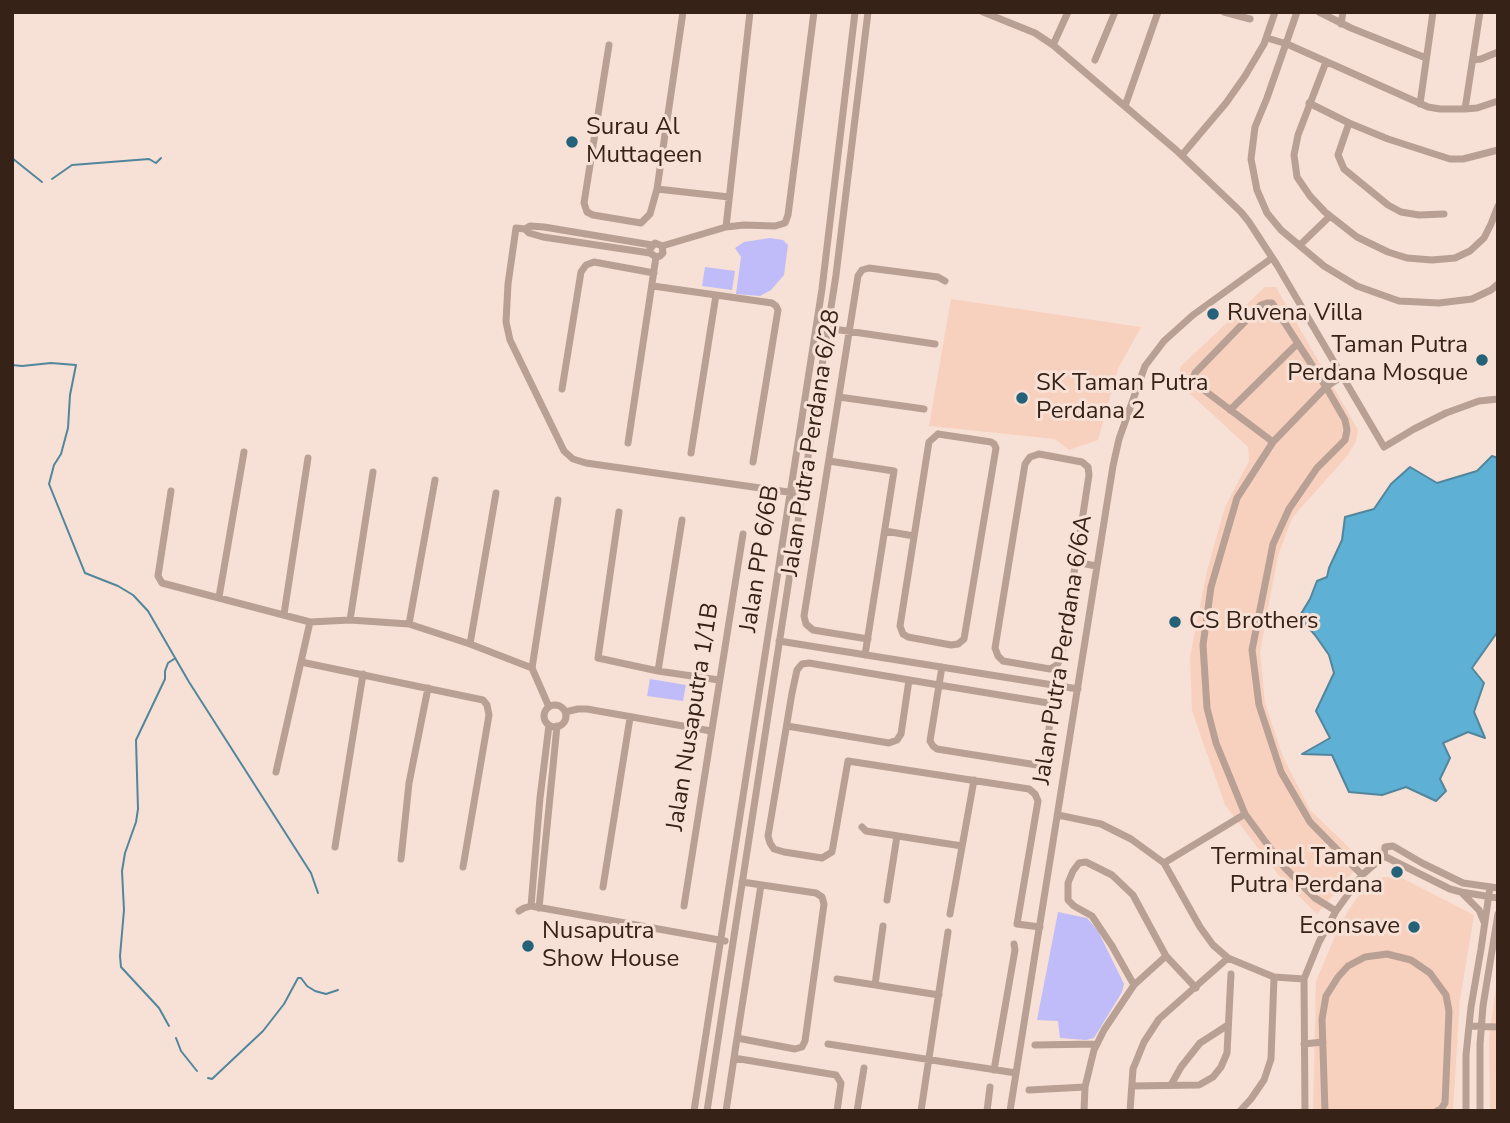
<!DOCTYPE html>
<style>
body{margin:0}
#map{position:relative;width:1510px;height:1123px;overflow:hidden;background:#f7e0d5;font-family:"Nunito Sans",sans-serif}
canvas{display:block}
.frame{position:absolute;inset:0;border:14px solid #372218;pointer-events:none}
</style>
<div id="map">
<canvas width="1510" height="1123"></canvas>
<div class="frame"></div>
</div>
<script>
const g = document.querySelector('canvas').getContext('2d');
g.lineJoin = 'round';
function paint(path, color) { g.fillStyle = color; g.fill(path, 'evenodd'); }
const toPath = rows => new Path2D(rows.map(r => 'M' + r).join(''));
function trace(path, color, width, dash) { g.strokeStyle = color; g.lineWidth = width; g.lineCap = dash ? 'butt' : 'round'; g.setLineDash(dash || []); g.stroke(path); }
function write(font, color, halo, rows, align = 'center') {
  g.font = font + ' "Nunito Sans",sans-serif'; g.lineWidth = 6; g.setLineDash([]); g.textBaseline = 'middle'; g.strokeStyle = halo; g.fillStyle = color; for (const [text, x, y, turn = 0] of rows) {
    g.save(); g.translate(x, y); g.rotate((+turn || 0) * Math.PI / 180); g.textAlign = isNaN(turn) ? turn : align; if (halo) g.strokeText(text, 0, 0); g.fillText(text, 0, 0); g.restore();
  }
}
const built = toPath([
 [1265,287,1276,287,1358,430,1356,441,1348,455,1292,518,1278,556,1260,652,1265,703,1283,757,1310,810,1363,861,1317,914,1284,882,1225,805,1192,711,1190,657,1207,571,1225,507,1249,461,1248,447,1184,388,1179,375,1181,366],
 [951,299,1141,327,1118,369,1098,440,1069,450,1055,439,929,426],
 [1383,877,1402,878,1474,915,1460,999,1453,1111,1313,1111,1316,981,1341,922,1365,886],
 [1498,971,1498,1111,1490,1111,1489,1039]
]);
const green = toPath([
 [770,238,783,240,788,245,784,275,771,290,760,296,736,294,741,257,735,248,744,242],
 [705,267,735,271,732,290,702,286],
 [650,679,686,685,683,701,647,696],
 [1058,912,1087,918,1098,931,1124,984,1122,992,1094,1038,1086,1040,1060,1038,1058,1021,1037,1020]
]);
const water = toPath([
 [1492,456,1498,458,1498,633,1496,634,1472,668,1484,683,1474,712,1485,738,1468,732,1443,743,1450,758,1440,779,1446,791,1436,801,1406,787,1382,795,1349,792,1332,755,1302,754,1330,738,1316,711,1334,673,1329,655,1315,635,1299,617,1310,599,1317,581,1327,577,1329,568,1342,540,1345,517,1374,509,1391,484,1410,467,1437,483,1477,471,1492,456]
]);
const stream = toPath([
 [12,158,42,182],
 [52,179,72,165,149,159,156,163,161,158],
 [12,365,22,366,51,363,76,365,70,395,68,428,61,454,54,465,49,484,85,573,118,586,133,595,148,611,189,682,311,873,318,893],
 [169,1026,159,1008,121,967,120,956,124,910,122,871,125,853,136,822,138,809,136,740,165,679,165,671,168,663,174,659],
 [176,1038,181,1051,197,1071],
 [208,1078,212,1079,263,1031,284,1004,298,978,301,978,307,986,315,991,326,994,338,990]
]);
const minor = toPath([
 [983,12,1035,33,1053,45,1176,150,1241,212,1249,222,1277,265,1384,447,1414,429,1446,413,1479,401,1498,399],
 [1224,12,1250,19],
 [1297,12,1267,98,1255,127,1251,159,1257,190,1267,213,1281,230,1324,266,1357,286,1399,301,1439,303,1472,299,1491,290,1498,284],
 [1319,12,1351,28,1426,58],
 [1341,24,1343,12],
 [1267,38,1287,44,1428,107,1440,109,1465,109,1477,108,1498,101],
 [609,45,584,203,587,212,593,215,641,223,650,214,657,189,683,12],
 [1053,45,1068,12],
 [1095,60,1115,12],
 [1473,60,1481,59,1498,52],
 [1326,62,1298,135,1294,155,1297,177,1310,196,1325,212,1357,237,1388,252,1407,258,1432,260,1455,258,1470,251,1484,238,1491,224,1498,206],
 [1309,103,1349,123,1388,139,1450,159,1463,159,1498,150],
 [1420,104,1433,12],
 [1125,106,1158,12],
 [1465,109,1480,12],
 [1349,123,1338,155,1344,169,1388,205,1401,212,1419,215,1444,214],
 [1182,155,1226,103,1245,76,1264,44,1275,12],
 [657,189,729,197],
 [726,227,750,12],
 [525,229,529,233,543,237,650,253],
 [652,245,544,227,530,226,525,229,516,228,508,284,506,322,510,340,564,451,573,459,586,463,795,493],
 [1300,245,1330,216],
 [662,246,663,253,660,256,656,257,650,253,650,249,655,243,662,246,726,227,744,225,775,226,785,223,788,215,814,12],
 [653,286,772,303,776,306,778,310,753,462],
 [827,328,935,344],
 [562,389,581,272,586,265,594,262,654,273],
 [839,397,924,409],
 [1230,410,1298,343],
 [938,434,991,442,994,444,996,448,964,639,958,644,951,645,908,637,903,634,900,626,928,448,929,442,938,434],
 [1273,442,1196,384,1193,380,1195,373,1261,305,1267,303,1272,303,1326,387,1345,420,1347,430,1345,440,1317,468,1289,509,1273,544,1252,650,1259,705,1281,772,1310,822,1362,875],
 [628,443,656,257],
 [691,453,716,295],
 [1039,454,1082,462,1088,467,1089,475,1061,658,1057,665,1050,669,1003,661,998,656,995,648,1025,464,1030,457,1039,454],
 [829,461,894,471,865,655],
 [171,491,158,576,162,583,310,622,350,620,409,624,470,644,532,668,549,707],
 [619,512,598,658,658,671,719,680],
 [885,531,914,536],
 [1076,562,1096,566],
 [219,597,244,452],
 [284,614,308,458],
 [350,620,373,472],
 [409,624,435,480],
 [868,639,813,630,806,624,804,616,858,276,862,270,869,268,938,277,945,281],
 [779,641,1078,689],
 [470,644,496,493],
 [301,662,483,700,487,705,489,715,463,867],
 [942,667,939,685,930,741,933,746,937,749,1037,765,1044,762,1052,709,1048,703,939,685,809,663,802,664,797,670,792,693,768,836,770,843,774,849,784,852,822,858,832,852,848,761,1029,789,1035,794,1038,801,1017,924,1040,927],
 [532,668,558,500],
 [658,671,682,520],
 '544 716a11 11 0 1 1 22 0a11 11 0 1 1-22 0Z',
 [565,712,578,709,587,709,711,731],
 [787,726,889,743,897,740,901,734,909,680],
 [276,772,310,622],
 [1058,815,1101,824,1131,839,1164,863,1200,927,1213,945,1228,958,1274,977,1304,979],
 [862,827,866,831,962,846],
 [335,847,363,674],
 [1384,856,1385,847,1393,846,1422,863,1463,883,1498,888],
 [1384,856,1450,889,1461,892,1498,898],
 [401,859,409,783,428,688],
 [1164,863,1245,814],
 [742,882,816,893,822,897,824,904,805,1041,802,1047,795,1049,737,1038,761,885],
 [603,887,630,718],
 [1462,893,1479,910,1484,922],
 [887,900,897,836],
 [531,906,540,798,549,725],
 [684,906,743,534],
 [539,908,557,726],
 [519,911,524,908,531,906,725,941],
 [1336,911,1315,898,1284,867,1245,814,1216,743,1207,708,1203,645,1211,587,1237,498,1273,442,1326,387,1342,376],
 [950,914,974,780],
 [837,979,939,995],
 [875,985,883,926],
 [1134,985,1112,946,1092,916,1074,906,1068,900,1068,883,1073,871,1079,863,1086,862,1112,875,1133,895,1166,956,1196,988],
 [1469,1026,1498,1027],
 [828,1044,1016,1073],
 [1304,1044,1323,1042],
 [1035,1045,1097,1044],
 [734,1058,836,1075,841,1083,837,1111],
 [994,1070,1015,950,1014,944],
 [1171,1085,1181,1067,1200,1043,1228,1025],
 [1132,1086,1199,1085,1213,1077,1221,1067,1227,1053,1231,974],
 [1029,1090,1085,1087],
 [694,1111,822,289,855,12],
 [707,1111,836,275,868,12],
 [726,1111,737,1038],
 [857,1111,864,1068],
 [921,1111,948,932],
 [987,1111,990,1087],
 [1010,1111,1113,466,1119,439,1145,366,1164,341,1193,315,1272,258],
 [1084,1111,1085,1087,1094,1050,1104,1030,1134,985,1166,956],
 [1130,1111,1133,1069,1144,1042,1159,1019,1228,958],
 [1240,1111,1251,1099,1264,1080,1271,1059,1274,977],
 [1305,1111,1304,979,1319,942,1336,911,1362,875,1384,856],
 [1325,1111,1322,1019,1326,996,1338,977,1348,966,1365,957,1387,954,1411,960,1430,973,1446,995,1449,1011,1445,1103,1441,1109,1437,1111],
 [1466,1111,1466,1055,1471,1007,1481,949,1490,887],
 [1480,1111,1480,1044,1483,1006,1498,914]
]);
const markers = [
 [572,142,7,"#256178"],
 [1213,314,7,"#256178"],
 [1482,360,7,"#256178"],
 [1022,398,7,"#256178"],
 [1175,622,7,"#256178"],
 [1397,872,7,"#256178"],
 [1414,927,7,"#256178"],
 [528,946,7,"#256178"]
];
const poiNames = [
 ["Surau Al",586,128],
 ["Muttaqeen",586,156],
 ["Ruvena Villa",1227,314],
 ["Taman Putra",1468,346,"right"],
 ["Perdana Mosque",1468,374,"right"],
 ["SK Taman Putra",1036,384],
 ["Perdana 2",1036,412],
 ["CS Brothers",1189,622],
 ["Terminal Taman",1383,858,"right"],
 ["Putra Perdana",1383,886,"right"],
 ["Econsave",1400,927,"right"],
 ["Nusaputra",542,932],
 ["Show House",542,960]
];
const streetNames = [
 ["Jalan Putra Perdana 6/28",812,443,-81],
 ["Jalan PP 6/6B",761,559,-81],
 ["Jalan Putra Perdana 6/6A",1064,650,-81],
 ["Jalan Nusaputra 1/1B",694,717,-81]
];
paint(built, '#f8d1be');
paint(green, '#c0bbf9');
paint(water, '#5eb1d4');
trace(water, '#52869c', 2);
trace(stream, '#52869c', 2);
trace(minor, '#b8a094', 7);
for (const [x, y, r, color] of markers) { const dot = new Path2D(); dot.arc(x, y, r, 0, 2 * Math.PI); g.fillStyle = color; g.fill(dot); trace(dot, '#f7e0d5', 2.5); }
write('24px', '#372218', '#f7e0d5', poiNames, 'left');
write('24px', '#372218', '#f7e0d5', streetNames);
</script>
